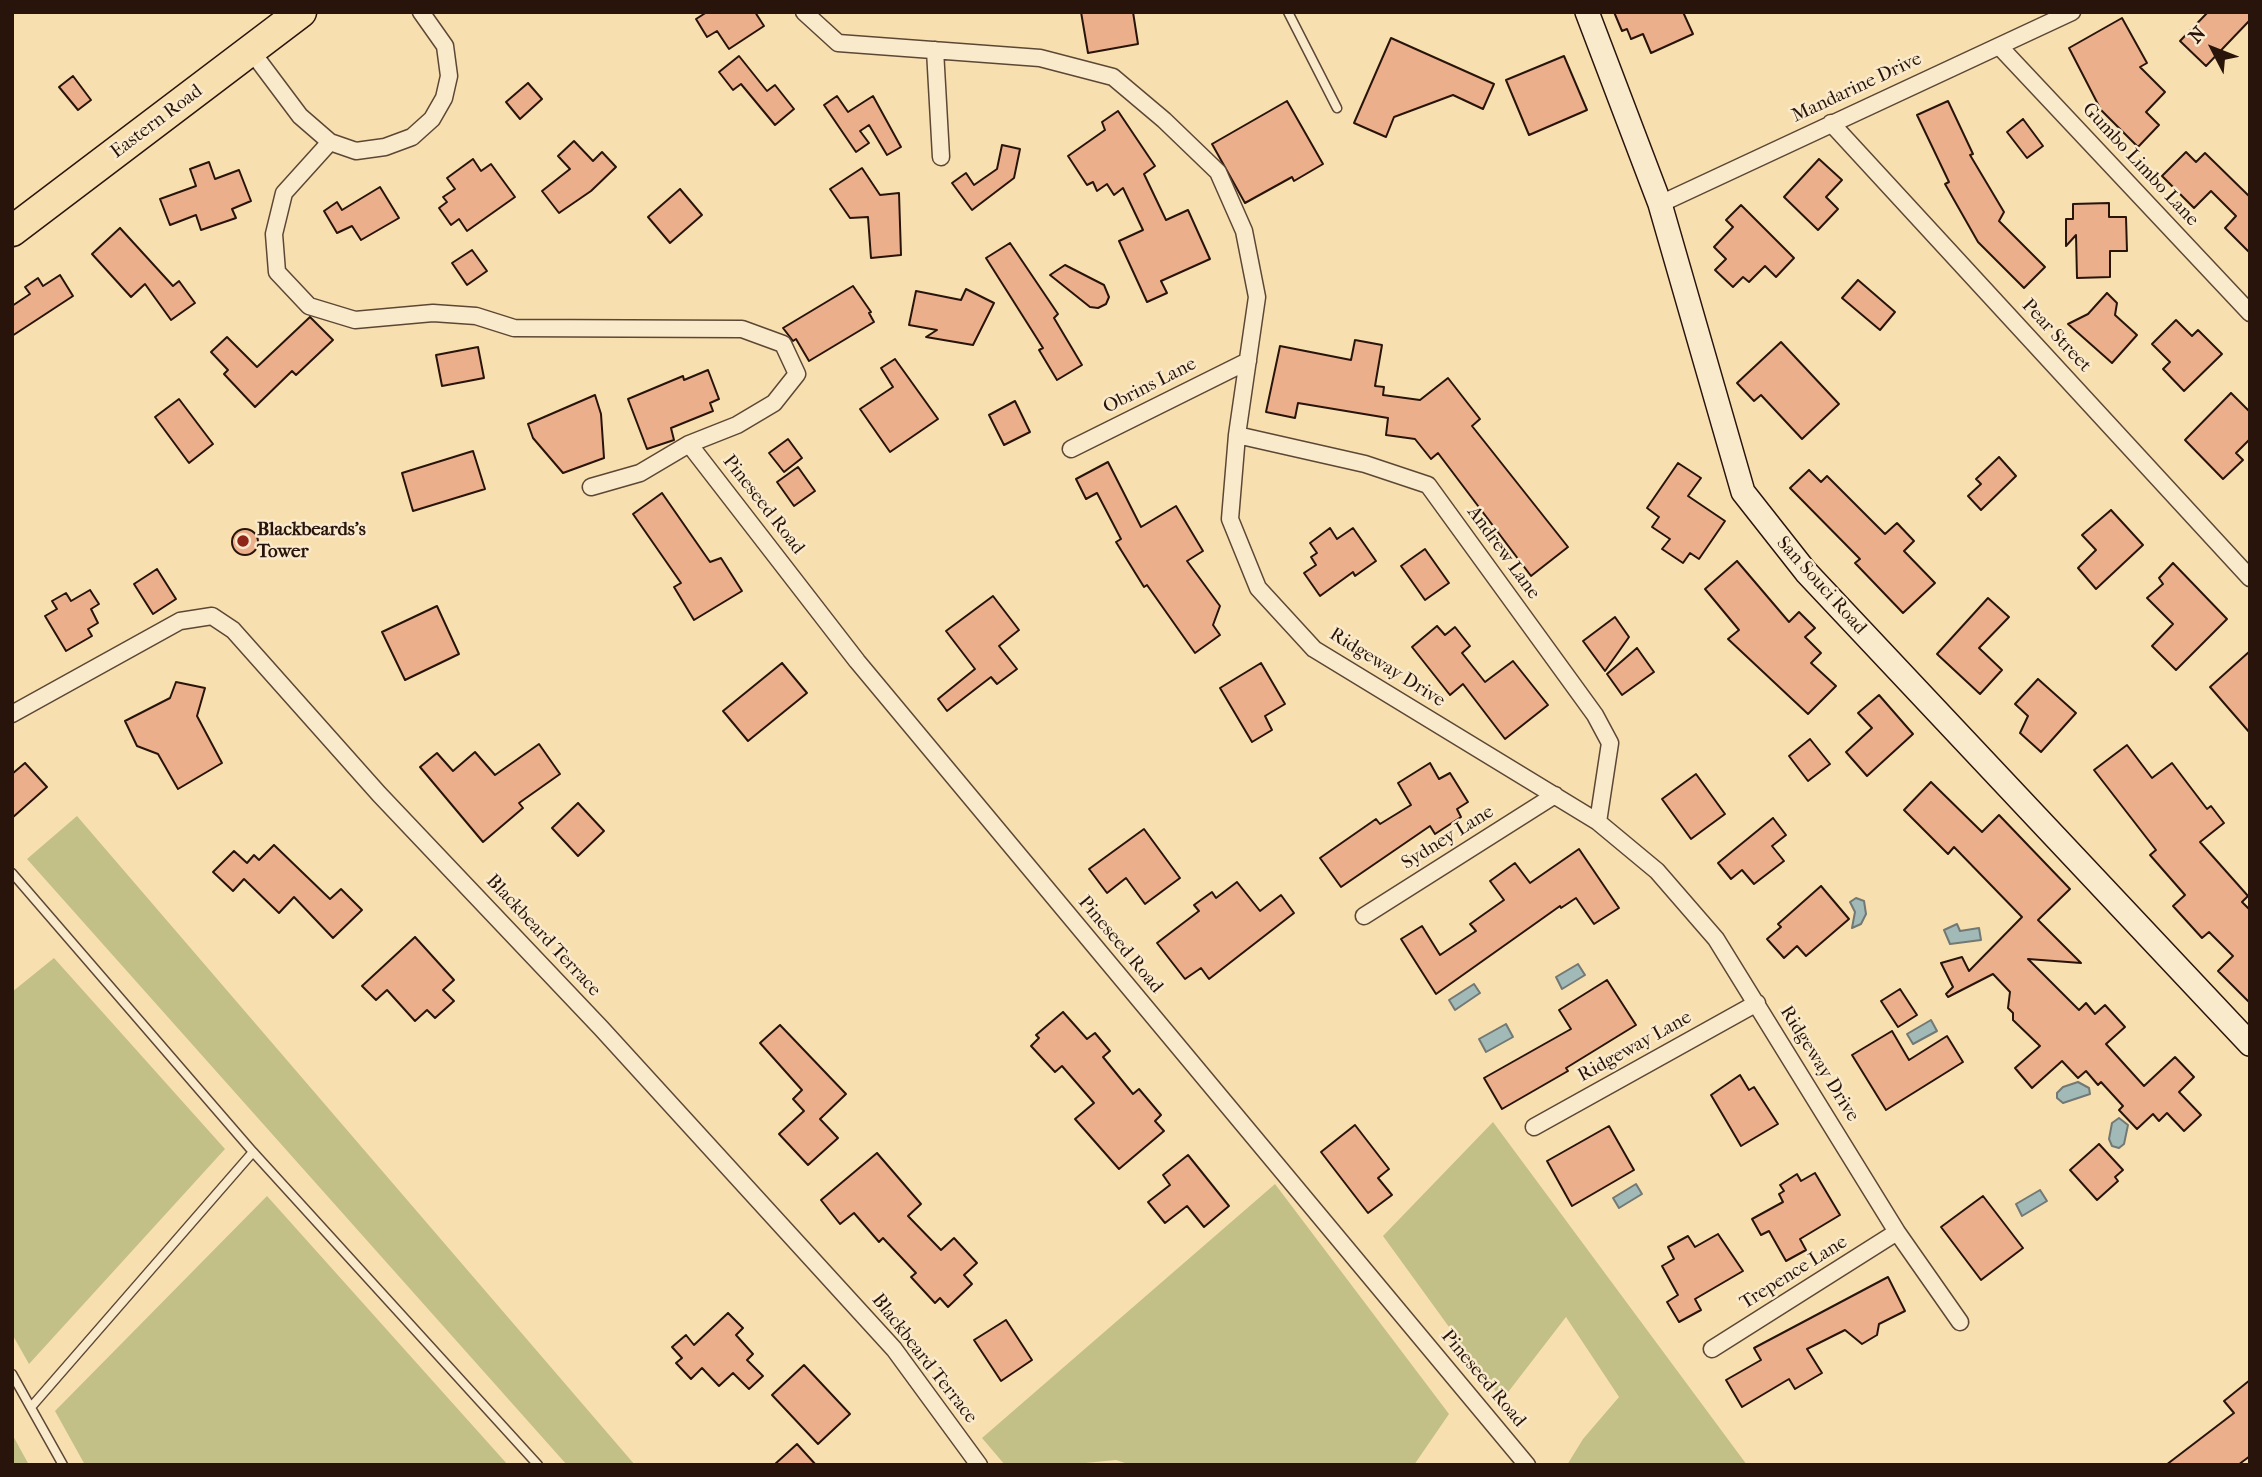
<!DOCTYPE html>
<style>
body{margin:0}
#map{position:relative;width:2262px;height:1477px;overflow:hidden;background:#f7dfb0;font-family:"IM FELL French Canon",serif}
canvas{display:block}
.frame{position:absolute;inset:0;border:14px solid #29140c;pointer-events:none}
.north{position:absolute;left:2178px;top:14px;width:70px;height:70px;-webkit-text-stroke:5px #faeacc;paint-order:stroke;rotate:312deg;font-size:19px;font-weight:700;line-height:28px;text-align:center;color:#29140c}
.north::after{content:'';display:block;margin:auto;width:24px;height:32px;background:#29140c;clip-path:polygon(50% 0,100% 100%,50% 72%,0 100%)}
</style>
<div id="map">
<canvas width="2262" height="1477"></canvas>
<div class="frame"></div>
<div class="north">N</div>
</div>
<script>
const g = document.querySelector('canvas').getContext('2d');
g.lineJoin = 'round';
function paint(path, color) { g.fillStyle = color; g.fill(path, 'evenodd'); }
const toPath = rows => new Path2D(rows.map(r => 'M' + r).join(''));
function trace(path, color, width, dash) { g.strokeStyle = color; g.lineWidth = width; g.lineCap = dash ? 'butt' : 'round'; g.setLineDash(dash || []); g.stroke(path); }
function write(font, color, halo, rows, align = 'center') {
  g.font = font + ' "IM FELL French Canon",serif'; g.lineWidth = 5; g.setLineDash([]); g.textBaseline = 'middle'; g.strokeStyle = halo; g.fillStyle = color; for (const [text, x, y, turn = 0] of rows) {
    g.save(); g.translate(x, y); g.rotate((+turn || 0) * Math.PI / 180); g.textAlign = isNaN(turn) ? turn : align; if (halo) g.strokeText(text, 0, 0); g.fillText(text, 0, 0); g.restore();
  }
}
const green = toPath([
 [77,816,635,1465,567,1465,27,859],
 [54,958,225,1149,29,1364,12,1334,12,992],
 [1493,1122,1747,1465,1567,1465,1583,1439,1619,1397,1566,1317,1502,1400,1383,1236],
 [1275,1184,1449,1414,1414,1465,1131,1465,1116,1460,1065,1465,1005,1465,982,1438],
 [267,1196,508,1465,85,1465,55,1411],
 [12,1434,29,1465,12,1465]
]);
const water = toPath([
 [1856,898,1864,901,1866,914,1861,924,1852,928,1855,912,1850,902,1856,898],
 [1957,924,1960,931,1979,928,1981,940,1950,944,1944,930,1957,924],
 [1578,964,1585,975,1562,989,1556,977,1578,964],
 [1474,984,1480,993,1455,1010,1449,1000,1474,984],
 [1931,1020,1937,1031,1913,1044,1907,1034,1931,1020],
 [1506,1024,1513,1037,1486,1052,1479,1039,1506,1024],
 [2078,1082,2089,1088,2090,1094,2063,1103,2057,1098,2057,1093,2063,1087,2078,1082],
 [2119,1118,2128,1125,2124,1144,2119,1148,2112,1146,2109,1139,2112,1123,2119,1118],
 [1636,1184,1642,1194,1619,1208,1613,1198,1636,1184],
 [2040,1190,2047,1201,2022,1216,2016,1204,2040,1190]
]);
const building = toPath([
 [707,12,755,12,764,26,729,49,717,31,707,37,696,19,707,12],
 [1081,12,1133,12,1138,44,1088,53,1081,12],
 [1614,12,1683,12,1693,34,1651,53,1643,34,1631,39,1627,29,1622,31,1614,12],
 [2208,12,2250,12,2250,20,2206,66,2180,41,2208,12],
 [2122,18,2147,63,2140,67,2165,92,2146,112,2159,125,2138,147,2101,110,2069,48,2122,18],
 [1391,38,1494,84,1483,109,1453,95,1394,117,1386,137,1354,123,1391,38],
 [739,56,767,91,775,85,794,109,775,125,741,84,733,90,719,72,739,56],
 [1564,56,1587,110,1529,135,1506,80,1564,56],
 [73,76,91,100,78,110,59,87,73,76],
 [528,83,542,99,520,119,506,102,528,83],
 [837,96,848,112,873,96,901,147,887,155,869,125,860,131,869,143,856,152,824,105,837,96],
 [1287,101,1323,164,1294,181,1292,177,1245,203,1212,144,1287,101],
 [1948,101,1973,154,1970,155,2004,212,1999,221,2045,267,2024,288,1978,242,1945,184,1949,182,1917,115,1948,101],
 [1118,111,1155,166,1144,174,1166,220,1188,210,1210,259,1161,281,1167,293,1147,302,1119,241,1143,230,1123,188,1114,195,1107,184,1097,191,1093,182,1087,185,1068,156,1105,130,1102,122,1118,111],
 [2023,119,2043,146,2027,158,2007,132,2023,119],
 [574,141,593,161,602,152,616,167,591,191,559,213,542,191,570,169,558,156,574,141],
 [1002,145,1020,149,1014,178,972,210,952,183,966,173,974,185,997,169,1002,145],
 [2186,152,2196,162,2205,153,2250,197,2250,253,2225,228,2236,216,2211,191,2194,208,2162,176,2186,152],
 [473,159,481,171,491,164,515,197,467,231,459,219,451,225,439,208,447,202,443,197,455,189,447,178,473,159],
 [1819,159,1842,180,1826,197,1838,209,1818,230,1784,197,1819,159],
 [209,162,215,179,239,170,251,201,232,209,236,218,201,230,196,215,170,225,160,199,196,186,190,169,209,162],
 [862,168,880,195,899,193,901,255,871,258,868,217,850,218,830,189,862,168],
 [380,187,399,218,361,240,352,226,337,233,324,211,337,202,342,210,380,187],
 [680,189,702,215,670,243,648,217,680,189],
 [2109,203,2109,217,2126,217,2127,251,2110,251,2110,277,2077,278,2076,235,2066,246,2066,219,2073,219,2073,204,2109,203],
 [1741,205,1794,258,1776,277,1765,266,1749,282,1743,277,1733,287,1715,270,1726,259,1714,247,1733,227,1726,220,1741,205],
 [120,228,173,286,179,281,195,303,171,320,145,284,131,297,92,254,120,228],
 [1010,243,1058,314,1054,318,1082,365,1057,380,1039,350,1043,348,986,258,1010,243],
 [472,250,487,271,467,285,452,263,472,250],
 [1065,265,1104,285,1109,297,1106,304,1098,308,1090,307,1050,275,1065,265],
 [60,275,73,296,12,336,12,306,30,294,25,287,38,278,43,286,60,275],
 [1858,280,1895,312,1880,330,1842,298,1858,280],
 [853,286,871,312,869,313,874,322,809,361,796,339,793,341,783,328,853,286],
 [966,289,994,303,973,345,926,337,937,330,909,325,916,291,961,300,966,289],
 [2107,293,2117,303,2115,315,2137,335,2112,363,2068,324,2088,314,2107,293],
 [310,317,333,340,296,375,292,371,255,407,224,374,228,370,211,352,227,337,257,367,310,317],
 [2176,320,2192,336,2198,330,2222,354,2184,391,2163,369,2170,362,2152,344,2176,320],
 [1355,340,1382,345,1375,386,1384,387,1383,395,1420,400,1448,378,1480,419,1472,426,1568,547,1531,576,1438,453,1431,459,1415,439,1386,435,1388,418,1298,403,1295,418,1266,412,1280,346,1351,360,1355,340],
 [1781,342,1839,404,1802,439,1761,395,1754,401,1737,383,1781,342],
 [478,347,484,378,442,386,436,355,478,347],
 [895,359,938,419,890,452,860,409,893,387,881,368,895,359],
 [708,370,719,399,710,403,713,411,671,428,674,440,647,449,628,399,683,376,684,380,708,370],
 [2231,393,2250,412,2250,439,2236,453,2243,460,2223,479,2185,440,2231,393],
 [595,395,601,414,604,458,563,473,533,438,528,424,595,395],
 [179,399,213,444,189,463,155,417,179,399],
 [1015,401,1030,432,1004,445,989,415,1015,401],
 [788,439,802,458,784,472,769,453,788,439],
 [473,451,485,489,413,511,402,473,473,451],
 [1999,457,2016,476,1981,510,1968,496,1981,484,1976,479,1999,457],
 [1108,462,1141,527,1176,506,1203,551,1187,561,1220,606,1213,625,1220,635,1195,653,1147,585,1144,587,1116,542,1121,539,1097,493,1086,499,1076,479,1108,462],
 [1678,463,1701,478,1688,496,1725,521,1699,559,1690,553,1683,563,1662,549,1670,539,1652,527,1659,517,1647,508,1678,463],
 [798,467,815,491,794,506,777,482,798,467],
 [1809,470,1821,482,1827,476,1885,534,1897,523,1914,541,1904,551,1935,583,1903,613,1855,563,1860,559,1790,488,1809,470],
 [662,493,710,562,721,558,742,591,694,620,674,587,681,583,633,514,662,493],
 [2111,510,2143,545,2096,589,2078,568,2096,550,2082,535,2111,510],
 [1330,528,1337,539,1353,528,1376,561,1355,576,1353,572,1320,596,1304,573,1316,565,1311,557,1317,553,1310,543,1330,528],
 '232 542a13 13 0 1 1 26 0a13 13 0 1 1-26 0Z',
 [1425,549,1449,583,1425,600,1401,566,1425,549],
 [1737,561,1789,622,1799,612,1815,628,1805,637,1821,653,1811,663,1836,686,1808,714,1728,639,1739,630,1705,589,1737,561],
 [2173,563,2227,619,2176,670,2152,646,2173,624,2147,598,2163,584,2159,578,2173,563],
 [157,569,176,599,153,614,134,584,157,569],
 [90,590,99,604,91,609,98,623,88,629,92,636,66,651,45,616,57,609,52,601,66,593,71,601,90,590],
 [993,596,1019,630,999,646,1017,669,997,684,991,677,947,711,938,699,975,669,946,631,993,596],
 [1988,598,2009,617,1979,648,2002,670,1980,694,1937,654,1988,598],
 [437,606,459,654,405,680,382,632,437,606],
 [1615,617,1629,637,1605,671,1583,641,1615,617],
 [1437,626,1445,635,1455,627,1470,646,1462,653,1485,682,1513,661,1548,705,1505,739,1463,684,1450,695,1412,647,1437,626],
 [1637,648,1654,672,1622,695,1607,674,1637,648],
 [2250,651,2250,733,2210,687,2250,651],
 [782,663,807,693,748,741,723,711,782,663],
 [1261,663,1285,704,1265,716,1272,730,1252,742,1220,688,1261,663],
 [2038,679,2076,713,2041,752,2020,733,2028,716,2015,704,2038,679],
 [176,682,205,688,197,716,222,763,178,789,158,754,137,746,125,721,170,698,176,682],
 [1879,695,1913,734,1867,776,1846,752,1872,728,1858,713,1879,695],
 [1810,739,1830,764,1808,781,1789,756,1810,739],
 [539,744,560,774,519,803,523,808,483,842,420,767,437,753,453,771,475,752,495,775,539,744],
 [2127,745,2152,778,2172,763,2207,809,2211,806,2224,823,2200,842,2248,896,2242,902,2250,910,2250,1003,2218,971,2233,956,2209,932,2202,938,2173,906,2185,895,2150,855,2156,850,2094,770,2127,745],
 [25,763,47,787,12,818,12,774,25,763],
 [1430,763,1439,779,1450,773,1468,802,1457,809,1461,817,1435,834,1430,826,1341,887,1320,858,1376,819,1380,824,1411,805,1398,783,1430,763],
 [1696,774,1725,814,1691,839,1662,799,1696,774],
 [1931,782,1982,832,1999,815,2070,889,2038,920,2081,963,2028,959,2079,1010,2086,1003,2095,1014,2105,1005,2125,1027,2106,1044,2144,1086,2175,1057,2194,1077,2179,1092,2201,1115,2184,1131,2167,1113,2159,1121,2153,1114,2137,1129,2119,1110,2123,1106,2101,1082,2098,1085,2086,1071,2078,1078,2062,1061,2032,1088,2015,1068,2040,1046,2013,1020,2013,1013,2008,1008,2010,992,1993,974,1948,997,1946,994,1953,987,1941,963,1962,957,1969,971,2022,917,1954,847,1948,854,1904,810,1931,782],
 [578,803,604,831,578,856,552,828,578,803],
 [1773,818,1786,835,1772,846,1784,861,1754,884,1742,870,1731,879,1718,863,1773,818],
 [1144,829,1180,878,1145,904,1126,878,1107,893,1089,869,1144,829],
 [274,845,330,899,341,889,362,910,333,938,294,897,279,913,244,879,233,891,213,872,234,851,247,863,254,855,259,860,274,845],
 [1579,849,1619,908,1594,924,1576,898,1561,908,1560,906,1436,994,1401,939,1422,926,1440,955,1476,931,1470,924,1504,900,1490,881,1515,863,1530,883,1579,849],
 [1237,882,1260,911,1281,895,1294,913,1209,979,1201,968,1185,979,1157,943,1199,911,1194,905,1212,892,1216,898,1237,882],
 [1821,886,1849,919,1806,956,1797,946,1784,958,1767,939,1781,927,1778,924,1821,886],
 [415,937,454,980,443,990,454,1001,435,1018,427,1010,415,1021,387,990,376,1000,362,986,415,937],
 [1607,980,1636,1025,1566,1068,1568,1071,1502,1109,1484,1078,1571,1029,1559,1010,1607,980],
 [1900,989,1917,1015,1898,1027,1881,1001,1900,989],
 [1063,1012,1087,1039,1095,1033,1110,1051,1103,1057,1133,1094,1139,1089,1161,1115,1155,1121,1164,1131,1119,1169,1075,1119,1094,1103,1062,1066,1055,1072,1031,1046,1039,1038,1036,1035,1063,1012],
 [780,1025,846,1094,820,1119,838,1138,808,1165,779,1134,804,1111,793,1099,802,1090,760,1043,780,1025],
 [1892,1031,1909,1060,1947,1036,1963,1062,1886,1110,1852,1055,1892,1031],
 [1740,1075,1749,1090,1754,1087,1778,1124,1741,1146,1711,1095,1740,1075],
 [1355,1125,1389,1169,1378,1178,1392,1195,1368,1213,1321,1152,1355,1125],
 [1609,1126,1634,1170,1572,1206,1547,1161,1609,1126],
 [2099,1144,2123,1170,2115,1177,2118,1181,2097,1200,2070,1170,2099,1144],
 [877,1153,921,1204,908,1216,941,1250,954,1238,977,1263,964,1275,972,1284,948,1307,940,1298,935,1303,911,1277,916,1273,883,1238,879,1242,854,1213,840,1224,821,1200,877,1153],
 [1188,1155,1229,1206,1204,1227,1187,1206,1165,1223,1148,1202,1170,1185,1163,1175,1188,1155],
 [1815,1173,1840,1215,1800,1239,1806,1250,1786,1261,1769,1231,1761,1235,1752,1219,1783,1202,1779,1194,1784,1191,1780,1185,1797,1174,1801,1181,1815,1173],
 [1983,1196,2023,1248,1981,1280,1941,1227,1983,1196],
 [1718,1234,1743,1271,1695,1299,1701,1310,1679,1322,1667,1302,1678,1295,1662,1266,1674,1259,1668,1247,1688,1236,1695,1247,1718,1234],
 [1888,1277,1905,1311,1879,1324,1877,1335,1862,1344,1845,1330,1807,1349,1822,1373,1795,1389,1789,1379,1742,1407,1726,1380,1761,1360,1754,1348,1888,1277],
 [728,1313,743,1328,736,1335,753,1354,747,1360,763,1376,749,1389,733,1373,719,1386,702,1368,691,1379,676,1363,682,1358,672,1347,686,1335,694,1345,728,1313],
 [1006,1320,1032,1360,1001,1381,974,1340,1006,1320],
 [804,1365,850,1414,818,1444,772,1395,804,1365],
 [2250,1380,2250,1456,2238,1465,2166,1465,2234,1413,2224,1401,2250,1380],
 [797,1444,816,1465,774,1465,797,1444]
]);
const lane = toPath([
 [1288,12,1337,108],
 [12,873,253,1152,538,1465],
 [12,1374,63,1465],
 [32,1406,253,1152]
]);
const street = toPath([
 [804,12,838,43,1040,58,1113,77,1164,120,1218,172,1244,231,1257,297,1237,435,1230,519,1258,588,1314,649,1598,822,1657,871,1716,939,1897,1232,1960,1322],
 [1999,46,2250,313],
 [935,50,941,157],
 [252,52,300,116,330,142,284,193,274,234,277,272,309,306,355,320,433,313,476,316,514,328,742,329,783,344,797,374,774,403,737,425,689,444,640,473,591,487],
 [1831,123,2250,578],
 [330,142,356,151,385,147,412,137,432,119,444,98,449,76,445,46,421,12],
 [1660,204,2072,12],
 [1237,435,1365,464,1428,485,1595,715,1610,743,1598,822],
 [689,444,857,661,1527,1465],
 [1071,449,1248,361],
 [12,714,180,621,212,616,233,630,379,794,601,1028,894,1349,979,1465],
 [1364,916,1555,795],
 [1534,1127,1757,1003],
 [1712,1349,1897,1232]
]);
const secondary = toPath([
 [1587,12,1660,204,1743,492,1806,572,2250,1044]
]);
const highway = toPath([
 [12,231,301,12]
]);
const markers = [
 [243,541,7,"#8f2418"]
];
const streetNames = [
 ["Mandarine Drive",1857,88,-25],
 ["Eastern Road",157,122,-37],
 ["Gumbo Limbo Lane",2140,165,47],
 ["Pear Street",2056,336,47],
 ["Obrins Lane",1150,386,-27],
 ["Pineseed Road",763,505,52],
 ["Andrew Lane",1503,553,54],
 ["San Souci Road",1821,586,48],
 ["Ridgeway Drive",1387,668,32],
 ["Sydney Lane",1448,838,-32],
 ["Blackbeard Terrace",543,936,47],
 ["Pineseed Road",1120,945,50],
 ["Ridgeway Lane",1635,1047,-29],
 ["Ridgeway Drive",1819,1064,58],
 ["Trepence Lane",1794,1273,-32],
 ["Blackbeard Terrace",924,1359,52],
 ["Pineseed Road",1483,1379,50]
];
const poiNames = [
 ["Blackbeards's",257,530],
 ["Tower",257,552]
];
paint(green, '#c3c087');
paint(water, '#a2bab7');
trace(water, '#727873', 2);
paint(building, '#ebaf8c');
trace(building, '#29140c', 2);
trace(lane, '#5c4735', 11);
trace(street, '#5c4735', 19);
trace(secondary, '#29140c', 26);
trace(highway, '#29140c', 33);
trace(lane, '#faeacc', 8);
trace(street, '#faeacc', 16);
trace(secondary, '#faeacc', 23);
trace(highway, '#f7dfb0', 30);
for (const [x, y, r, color] of markers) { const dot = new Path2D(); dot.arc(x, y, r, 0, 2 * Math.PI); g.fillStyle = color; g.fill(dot); trace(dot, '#faeacc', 2.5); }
write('19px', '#29140c', '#faeacc', streetNames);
write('bold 19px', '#29140c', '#faeacc', poiNames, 'left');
</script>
